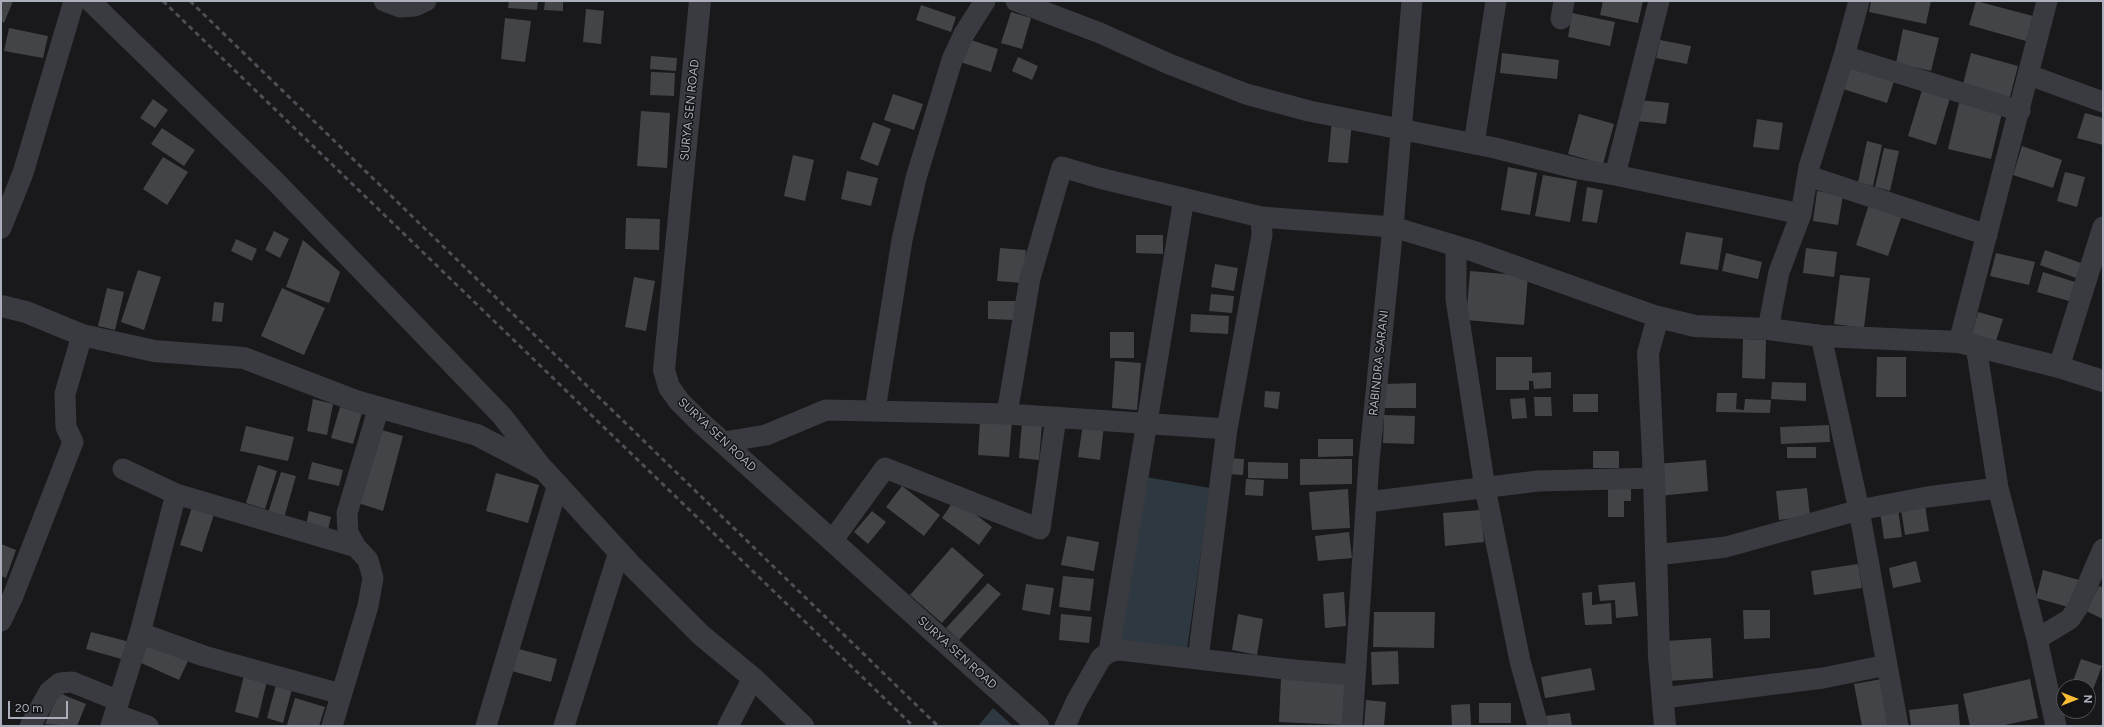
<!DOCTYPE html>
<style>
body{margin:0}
#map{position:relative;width:2104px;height:727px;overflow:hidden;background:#19191b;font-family:Figtree,sans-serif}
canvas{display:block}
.frame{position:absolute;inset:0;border:2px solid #abafbb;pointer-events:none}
.north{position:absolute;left:2056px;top:679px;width:40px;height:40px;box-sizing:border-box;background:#141416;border:1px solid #505258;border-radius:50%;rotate:90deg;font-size:11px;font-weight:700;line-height:16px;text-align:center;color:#abafbb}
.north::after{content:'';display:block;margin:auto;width:14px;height:18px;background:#fabd33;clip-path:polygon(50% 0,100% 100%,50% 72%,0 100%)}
.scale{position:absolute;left:8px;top:701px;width:60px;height:18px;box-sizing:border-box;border:2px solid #abafbb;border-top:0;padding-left:5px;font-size:12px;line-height:14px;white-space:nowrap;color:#abafbb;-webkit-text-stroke:3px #141416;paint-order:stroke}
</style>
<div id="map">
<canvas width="2104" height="727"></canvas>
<div class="frame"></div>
<div class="north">N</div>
<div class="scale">20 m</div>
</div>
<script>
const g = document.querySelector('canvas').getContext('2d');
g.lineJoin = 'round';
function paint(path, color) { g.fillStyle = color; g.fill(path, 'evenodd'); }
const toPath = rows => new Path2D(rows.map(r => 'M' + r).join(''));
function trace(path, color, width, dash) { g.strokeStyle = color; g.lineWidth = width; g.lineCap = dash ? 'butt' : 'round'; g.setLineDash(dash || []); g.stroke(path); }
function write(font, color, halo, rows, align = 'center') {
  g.font = font + ' Figtree,sans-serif'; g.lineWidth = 3; g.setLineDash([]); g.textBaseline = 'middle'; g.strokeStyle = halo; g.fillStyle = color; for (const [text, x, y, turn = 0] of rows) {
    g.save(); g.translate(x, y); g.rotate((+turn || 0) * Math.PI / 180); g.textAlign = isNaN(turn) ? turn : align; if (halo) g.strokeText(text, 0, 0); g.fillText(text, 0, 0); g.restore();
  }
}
const water = toPath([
 [1146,477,1210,488,1187,650,1118,642],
 [993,708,1013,726,978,726]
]);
const building = toPath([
 [1,1,13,1,4,23,1,21],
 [509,1,538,1,537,10,508,8],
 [545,1,563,1,563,11,544,10],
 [1603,1,1643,1,1638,23,1600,15],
 [1871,1,1931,1,1926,24,1869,12],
 [1976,1,2033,16,2026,41,1969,25],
 [921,5,956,17,951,32,916,20],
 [586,9,604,11,601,44,583,42],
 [1011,12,1031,18,1022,49,1001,43],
 [1572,13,1615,22,1610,46,1568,37],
 [505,18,531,21,525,62,501,59],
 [9,28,48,36,43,58,4,51],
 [1903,29,1939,38,1931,71,1896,63],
 [968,39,998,49,991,72,960,62],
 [1660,40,1691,46,1687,64,1656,58],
 [1502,53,1559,60,1557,79,1500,73],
 [1971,53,2018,66,2010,97,1963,84],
 [651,56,677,58,676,71,650,69],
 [1018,57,1038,66,1032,80,1012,71],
 [1847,64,1895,78,1887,103,1840,88],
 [651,72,675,73,674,96,650,95],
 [1922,90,1950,98,1936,145,1908,136],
 [893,94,923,104,914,130,884,120],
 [153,99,168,110,155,128,140,118],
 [1639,100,1669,103,1666,124,1637,121],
 [1959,103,2002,113,1991,159,1948,149],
 [641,111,670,113,667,168,637,166],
 [2085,113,2103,118,2103,145,2077,138],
 [1579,114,1614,124,1603,164,1568,154],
 [1757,119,1783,123,1779,150,1753,147],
 [1332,120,1352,122,1348,163,1328,162],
 [873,122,891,129,878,166,860,159],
 [162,128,195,150,184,166,151,144],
 [1867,141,1882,145,1873,186,1858,182],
 [2022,146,2062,160,2053,188,2013,175],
 [1884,148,1899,151,1890,191,1875,187],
 [793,155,814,160,805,201,784,196],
 [163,157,188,172,167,205,143,189],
 [1508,167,1537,173,1530,215,1501,210],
 [847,171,878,178,871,206,841,199],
 [2065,172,2085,177,2077,207,2057,201],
 [1543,175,1577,181,1570,222,1535,216],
 [1587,187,1603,190,1597,223,1582,221],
 [1817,191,1843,195,1838,225,1813,221],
 [1869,204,1902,215,1888,256,1856,245],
 [626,218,660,219,659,250,625,249],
 [274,231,289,239,280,258,265,250],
 [1686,232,1723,238,1718,270,1680,264],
 [1136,235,1163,235,1163,254,1136,253],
 [236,239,257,249,252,261,231,251],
 [303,240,340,272,329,303,286,287],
 [1000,248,1026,250,1023,283,997,281],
 [1806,248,1837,252,1834,277,1803,273],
 [2045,250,2081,263,2076,278,2040,265],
 [1726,253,1762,262,1758,279,1722,271],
 [1996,253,2035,262,2029,285,1990,276],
 [1215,264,1238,268,1234,291,1211,287],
 [138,270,161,277,144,330,121,322],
 [1470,271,1528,276,1524,325,1466,320],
 [2043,272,2075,282,2069,301,2037,292],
 [1840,275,1870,278,1864,328,1834,324],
 [634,277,655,281,646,331,625,327],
 [107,288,124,292,115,330,98,326],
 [282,288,325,308,304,355,261,336],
 [1211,294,1234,296,1232,313,1209,311],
 [988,301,1016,301,1015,320,988,319],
 [214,302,224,303,222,322,212,321],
 [1978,312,2003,319,1995,344,1971,337],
 [1191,314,1229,316,1228,334,1190,332],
 [1110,332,1134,332,1134,358,1110,358],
 [1743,339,1766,340,1765,379,1742,378],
 [1496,357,1532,357,1532,373,1551,372,1551,388,1534,389,1533,381,1529,381,1529,390,1496,390],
 [1877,357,1906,357,1906,397,1876,397],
 [1115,361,1141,363,1137,410,1112,408],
 [1772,382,1806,383,1806,401,1771,399],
 [1416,383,1416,408,1385,408,1384,384],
 [1265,391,1280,392,1278,409,1264,407],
 [1717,393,1737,393,1736,409,1744,410,1745,399,1771,400,1770,413,1716,412],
 [1573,394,1598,394,1598,412,1573,412],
 [1534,397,1551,397,1552,416,1535,416],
 [1525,398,1527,418,1512,419,1510,399],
 [313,399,333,404,327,435,307,431],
 [340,407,362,413,353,444,331,438],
 [1384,415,1415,416,1414,444,1383,443],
 [980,420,1012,421,1009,457,978,455],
 [1022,422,1042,424,1039,460,1019,458],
 [1083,424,1104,426,1100,460,1078,457],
 [1829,425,1830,442,1781,444,1780,427],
 [246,426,294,437,288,461,240,451],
 [378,429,403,436,383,511,358,503],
 [1318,439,1353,439,1353,456,1318,457],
 [1787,447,1816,447,1816,458,1787,458],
 [1593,451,1619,451,1619,468,1593,468],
 [1229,458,1244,459,1243,475,1228,474],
 [1300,459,1352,459,1352,484,1300,485],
 [1706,460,1708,491,1659,496,1656,464],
 [312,462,343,470,339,486,308,479],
 [1248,462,1288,463,1288,479,1248,478],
 [258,465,277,471,265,509,246,503],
 [281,472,296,476,284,518,268,513],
 [496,473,539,485,528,523,486,511],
 [1246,479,1264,480,1263,496,1245,495],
 [902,486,940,515,924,536,886,507],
 [1807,488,1810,516,1779,520,1776,491],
 [1348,489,1350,528,1312,530,1309,492],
 [1608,489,1631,489,1631,501,1624,501,1624,517,1608,517],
 [955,499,992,527,979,545,942,518],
 [1925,505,1929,531,1905,535,1901,509],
 [192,507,214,514,202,552,180,545],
 [1898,509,1902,537,1884,539,1880,512],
 [1481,510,1484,542,1445,546,1443,513],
 [309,511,331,517,328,530,306,525],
 [872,511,886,522,868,544,854,532],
 [1349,532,1352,558,1318,561,1315,536],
 [1067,536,1099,542,1094,571,1061,565],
 [1,544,16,550,6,578,1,576],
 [952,547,984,575,942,623,910,595],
 [1916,561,1921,582,1893,588,1889,568],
 [1858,564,1862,588,1814,595,1811,571],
 [2043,570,2079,580,2072,608,2036,598],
 [1063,576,1094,579,1090,611,1059,607],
 [1635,582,1638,616,1616,618,1615,600,1600,601,1598,585],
 [988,583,1001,594,959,640,946,628],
 [1026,584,1054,588,1050,615,1022,610],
 [2099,586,2103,588,2103,619,2086,611],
 [1344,592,1346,626,1325,628,1323,594],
 [1592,592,1592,605,1611,603,1612,624,1585,625,1582,593],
 [1743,610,1770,610,1770,638,1744,639],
 [1374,612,1435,612,1434,648,1373,647],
 [1061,614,1092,617,1089,643,1059,640],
 [1238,614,1263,619,1257,655,1232,650],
 [91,632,130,642,125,660,86,649],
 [1711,638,1713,678,1668,681,1666,641],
 [148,643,188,661,179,680,139,662],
 [511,647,557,659,551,682,505,669],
 [1398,651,1399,684,1372,685,1371,652],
 [2081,659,2102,666,2089,700,2088,687,2071,687],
 [1591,668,1595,690,1545,698,1541,677],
 [244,675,267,681,258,718,235,712],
 [1281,678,1346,681,1345,725,1279,722],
 [1882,679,1891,726,1862,726,1854,684],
 [2030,679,2038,718,2000,726,1970,726,1963,694],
 [276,685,292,689,283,723,267,718],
 [59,693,86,704,77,726,45,724],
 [295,698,325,707,319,726,287,725],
 [1366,700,1386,702,1384,726,1364,726],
 [1479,703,1511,703,1511,723,1479,723],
 [1470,704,1471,726,1452,726,1451,705],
 [1958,704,1960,726,1911,726,1909,710],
 [1570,713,1572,726,1547,726,1545,716]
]);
const minor = toPath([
 [90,1,276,182,400,310,502,416,544,470],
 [384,1,400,7,415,6,426,1],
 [1016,1,1100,33,1169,64,1246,94,1309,111,1495,148,1579,169,1615,175,1801,214],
 [1561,19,1564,1],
 [1844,56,2020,111],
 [2029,75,2103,102],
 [1474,144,1496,1],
 [1615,175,1659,1],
 [1808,176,1987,235],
 [1261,217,1393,227,1473,251,1658,317],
 [1,228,23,173,74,1],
 [1456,246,1456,299,1485,488,1520,661,1538,726],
 [1768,329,1779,272,1801,214,1809,167,1844,56,1859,1],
 [1821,336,1859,510,1898,726],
 [1959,342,2047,1],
 [1976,346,1998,488,2037,639,2056,726],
 [2059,367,2103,227],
 [875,410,902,240,916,178,952,60,964,34,985,1],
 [1007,414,1030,278,1062,167,1099,178,1261,217,1262,235,1227,429,1198,659],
 [724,442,766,435,826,410,1007,414,1227,429],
 [123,469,176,494,356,547],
 [1367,502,1538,481,1654,478],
 [832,541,885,468,1040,529,1056,417],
 [1656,555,1726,547,1859,510,1927,497,1998,488],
 [1,621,13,596,73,442,66,427,65,394,82,335],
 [140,633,204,656,341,694],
 [2037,639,2070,619,2078,607,2103,549],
 [1109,652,1184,198],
 [1663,698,1823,678,1887,665],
 [115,714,148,726],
 [30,726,49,692,60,683,72,682,119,701],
 [111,726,140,633,176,494],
 [332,726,368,606,373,578,368,560,356,547,348,533,347,513,379,407],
 [486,726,558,484],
 [564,726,619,552],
 [728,726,753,678],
 [1065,726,1076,702,1101,658,1109,652,1119,650,1294,670,1355,675],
 [1352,726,1369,461,1393,227,1412,1]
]);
const tertiary = toPath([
 [700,1,664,370,669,387,679,401,699,421,1038,726],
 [1,306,26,312,82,335,154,351,244,358,356,401,477,435,544,470,630,564,701,635,753,678,803,726],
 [1665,726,1659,656,1654,478,1648,353,1658,317,1695,326,1768,329,1821,336,1959,342,2059,367,2103,381]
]);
const rail = toPath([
 [163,1,913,726],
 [190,1,938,726]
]);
const streetNames = [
 ["SURYA SEN ROAD",690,110,-84],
 ["RABINDRA SARANI",1379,363,-84],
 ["SURYA SEN ROAD",717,435,43],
 ["SURYA SEN ROAD",957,653,42]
];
paint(water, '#2e3840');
paint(building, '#434448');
trace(minor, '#3a3b41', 21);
trace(tertiary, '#3a3b41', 22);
trace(rail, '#4d4f56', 3, [5, 4]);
write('12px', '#abafbb', '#141416', streetNames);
</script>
